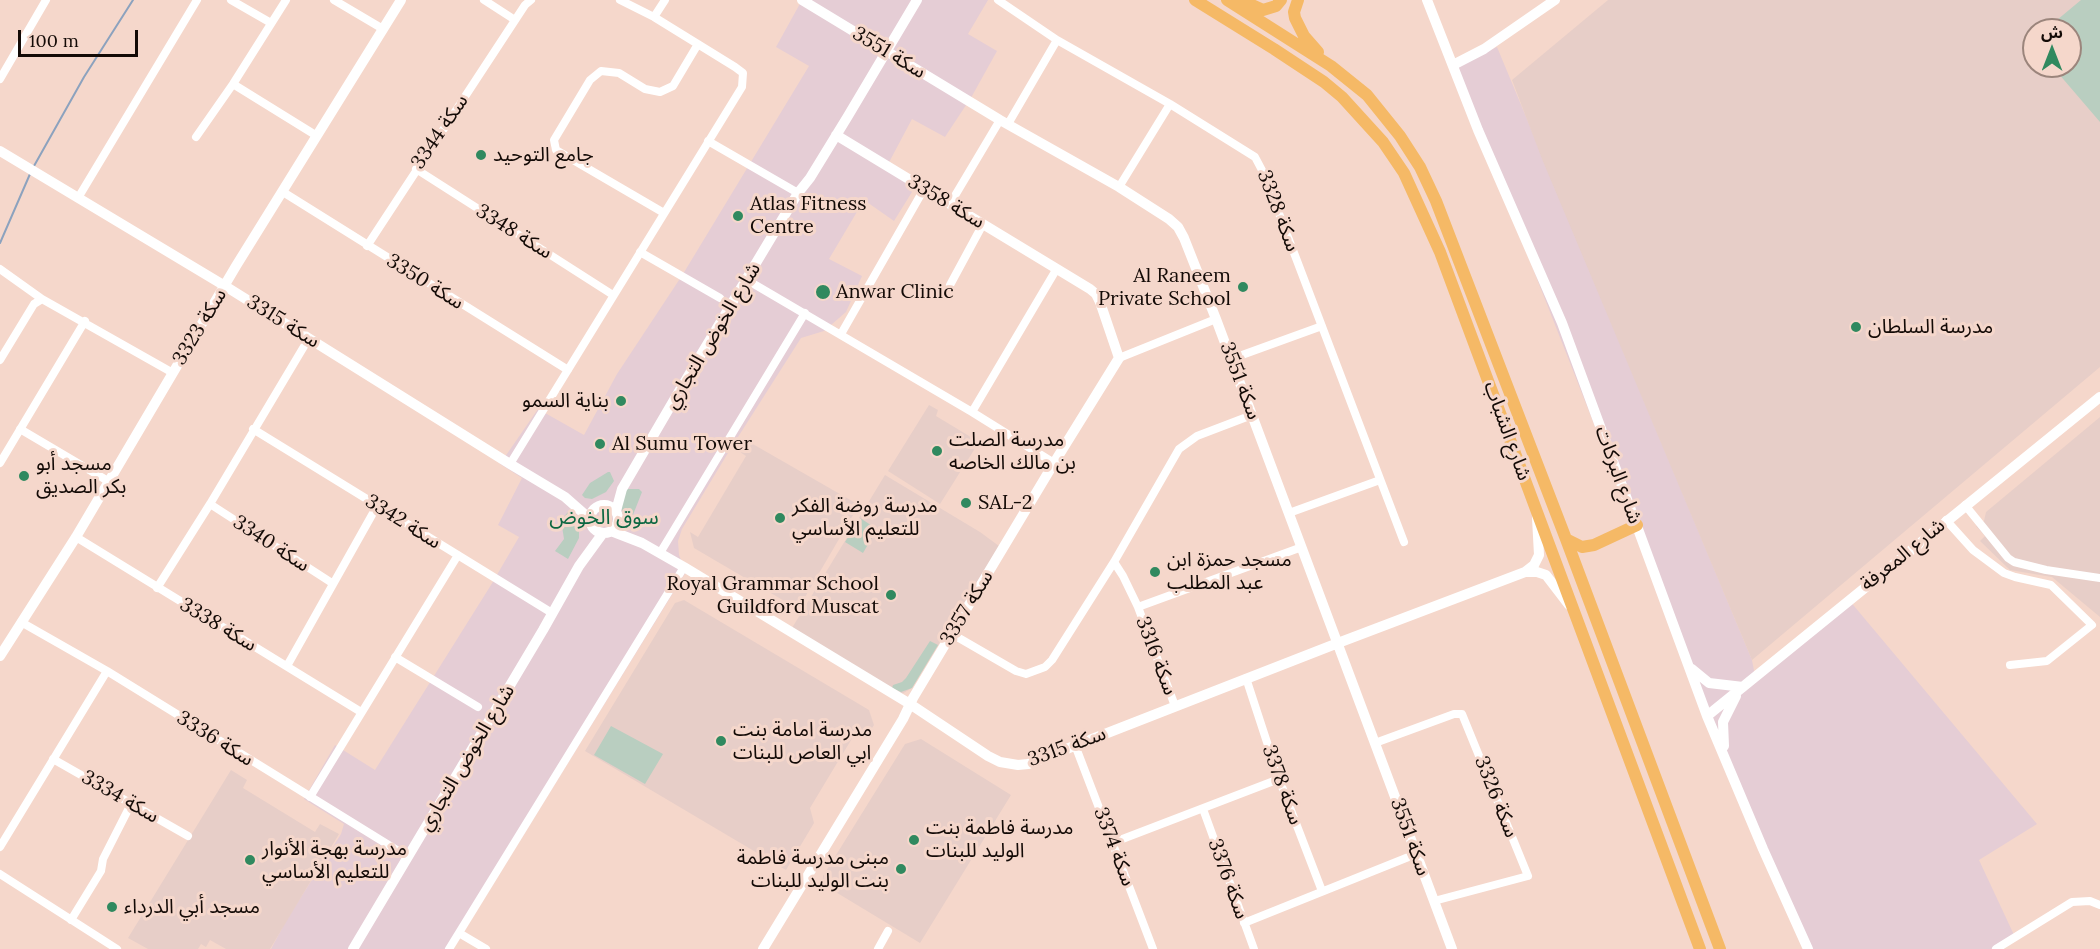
<!DOCTYPE html>
<meta charset="utf-8">
<style>
body{margin:0}
#map{position:relative;width:2100px;height:949px;overflow:hidden;background:#f5d7cb;font-family:Lora,"Noto Sans Arabic",serif}
canvas{display:block}
.north{position:absolute;left:2022px;top:18px;width:60px;height:60px;box-sizing:border-box;background:#f5d7cb;border:2px solid #9b857c;border-radius:50%;rotate:0deg;font-size:16px;font-weight:700;line-height:24px;text-align:center;color:#130a06}
.north::after{content:'';display:block;margin:auto;width:21px;height:27px;background:#30895f;clip-path:polygon(50% 0,100% 100%,50% 72%,0 100%)}
.scale{position:absolute;left:18px;top:30px;width:120px;height:27px;box-sizing:border-box;border:3px solid #130a06;border-top:0;padding-left:8px;font-size:18px;line-height:21px;white-space:nowrap;color:#130a06;-webkit-text-stroke:4px #f5d7cb;paint-order:stroke}
</style>
<div id="map">
<canvas width="2100" height="949"></canvas>
<div class="north">ش</div>
<div class="scale">100 m</div>
</div>
<script>
const g = document.querySelector('canvas').getContext('2d');
g.lineJoin = 'round';
function paint(path, color) { g.fillStyle = color; g.fill(path, 'evenodd'); }
const toPath = rows => new Path2D(rows.map(r => 'M' + r).join(''));
function trace(path, color, width, dash) { g.strokeStyle = color; g.lineWidth = width; g.lineCap = dash ? 'butt' : 'round'; g.setLineDash(dash || []); g.stroke(path); }
function write(font, color, halo, rows, align = 'center') {
  g.font = font + ' Lora,"Noto Sans Arabic",serif'; g.lineWidth = 6; g.setLineDash([]); g.textBaseline = 'middle'; g.strokeStyle = halo; g.fillStyle = color; for (const [text, x, y, turn = 0] of rows) {
    g.save(); g.translate(x, y); g.rotate((+turn || 0) * Math.PI / 180); g.textAlign = isNaN(turn) ? turn : align; if (halo) g.strokeText(text, 0, 0); g.fillText(text, 0, 0); g.restore();
  }
}
const commercial = toPath([
 [802,0,988,0,968,34,997,51,972,96,945,137,912,119,886,168,910,183,912,192,894,221,864,200,829,259,862,276,846,312,824,331,801,338,731,448,682,529,678,541,679,555,686,572,453,949,271,949,287,919,341,834,344,824,304,799,335,745,375,770,491,585,519,537,498,525,522,478,500,464,538,409,584,435,617,374,683,274,809,66,776,47],
 [1497,47,1752,660,1755,676,1849,600,2037,824,1979,860,2015,937,1998,949,1810,949,1689,666,1453,65]
]);
const education = toPath([
 [1608,0,2100,0,2100,367,1752,660,1542,159,1512,80],
 [2034,30,2070,30,2070,66,2034,66],
 [929,405,938,410,936,416,979,442,940,504,888,471],
 [2100,417,2100,617,2052,577,2010,570,1980,541,1985,536,1976,526,1984,521,1986,512],
 [744,439,859,505,798,609,694,548,690,532,698,537,746,456,737,450],
 [885,475,980,532,999,546,912,688,900,695,792,628],
 [684,600,869,710,874,725,872,728,856,732,831,773,810,808,814,823,786,870,585,751,675,603],
 [921,739,1011,795,920,943,824,885,823,876,905,744],
 [231,770,247,780,243,788,315,832,320,824,339,834,270,949,226,949,210,940,206,947,201,944,198,949,148,949,128,938]
]);
const green = toPath([
 [2081,0,2100,0,2100,122,2052,66,2070,66,2070,30,2045,30],
 [608,472,610,472,614,481,606,492,592,499,585,498,582,495,590,483],
 [626,489,639,489,642,492,629,525,625,522,621,507],
 [568,512,571,512,575,516,579,526,579,538,568,559,555,551,564,539,561,520],
 [860,518,877,529,863,553,845,542],
 [930,641,938,645,912,688,901,692,892,688,893,685,902,682,906,678],
 [611,726,663,754,645,784,594,755]
]);
const stream = toPath([
 [34,166,84,77,133,0],
 [0,243,30,174]
]);
const minor = toPath([
 [231,0,271,23],
 [334,0,383,29],
 [484,0,515,20],
 [998,0,1057,40,1170,104,1255,157,1264,174,1404,542],
 [654,17,665,0],
 [0,79,46,0],
 [233,84,317,136],
 [1008,124,1057,40],
 [196,137,233,84,286,0],
 [708,141,798,193],
 [416,169,613,295],
 [1119,187,1170,104],
 [283,192,568,370],
 [78,198,197,0],
 [950,204,1000,120],
 [664,213,556,150,554,140,590,80,601,71,619,73,645,89,660,92,673,86,698,44],
 [367,246,525,5,531,0],
 [640,252,720,298],
 [0,269,42,299],
 [747,280,972,412,1054,463],
 [950,285,983,224],
 [841,334,924,189],
 [1119,358,1216,319],
 [1231,359,1322,326],
 [0,360,34,304,42,299,173,373],
 [972,412,1056,270],
 [20,429,108,481],
 [253,429,552,613],
 [0,463,85,321],
 [510,464,742,87,743,73,735,67,654,17,620,0],
 [210,504,332,583],
 [1965,505,2008,558,2014,562,2046,570,2100,578],
 [1289,513,1380,480],
 [1946,520,1973,550,2004,573,2015,577,2051,585,2092,625,2047,661,2010,665],
 [76,537,361,712],
 [660,553,805,313],
 [1114,562,1123,576,1138,607,1175,706],
 [157,588,210,504,309,338],
 [1138,607,1302,547],
 [21,622,107,671,408,857],
 [952,634,1016,671,1026,674,1045,667,1052,660,1114,562,1179,449,1197,436,1252,415],
 [395,657,478,707],
 [287,666,377,506],
 [1246,678,1279,779,1322,891],
 [1375,743,1454,714,1462,714,1528,876,1434,901],
 [1075,745,1153,949],
 [53,759,188,836],
 [310,797,458,555],
 [1203,809,1254,949],
 [1112,843,1279,779],
 [0,847,107,671],
 [0,874,117,949],
 [71,920,101,871,103,859,131,804],
 [1244,923,1416,854],
 [459,933,486,949],
 [449,949,684,567],
 [878,949,888,931],
 [1996,949,2072,902,2090,901,2100,905]
]);
const tertiary = toPath([
 [802,0,1000,120,1119,187,1169,219,1178,227,1184,238,1216,319,1452,949],
 [1427,0,1478,130,1562,323,1707,716,1763,849,1808,949],
 [1453,65,1484,49,1555,0],
 [0,151,225,286,510,464,565,497,590,519],
 '590 519a14 14 0 1 1 28 0a14 14 0 1 1-28 0Z',
 [616,511,622,489,681,388,798,193,810,178,848,116,917,0],
 [611,531,642,543,684,567,910,704,988,756,1000,762,1018,765,1028,764,1338,643,1525,572,1534,565,1539,555,1537,518],
 [1525,572,1537,572,1546,575,1569,605],
 [0,656,76,537,236,266,401,0],
 [1692,669,1709,683,1743,687],
 [1707,716,2100,397],
 [1724,746,1723,722,1736,696],
 [353,949,543,630,579,566,603,533],
 [763,949,903,719,913,698,1054,463,1119,358,1100,302,1096,294,1090,289,836,135]
]);
const primary = toPath([
 [1195,0,1274,49,1324,82,1342,97,1383,142,1404,173,1440,252,1700,949],
 [1227,0,1331,66,1367,95,1400,136,1420,167,1436,201,1566,539,1720,949],
 [1298,0,1294,12,1295,18,1304,36,1318,52],
 [1243,1,1263,10,1276,6,1281,0],
 [1566,539,1582,547,1594,545,1637,525]
]);
const markers = [
 [481,155,6,"#30895f"],
 [738,216,6,"#30895f"],
 [1243,287,6,"#30895f"],
 [823,292,8,"#30895f"],
 [1856,327,6,"#30895f"],
 [621,401,6,"#30895f"],
 [600,444,6,"#30895f"],
 [937,451,6,"#30895f"],
 [24,476,6,"#30895f"],
 [966,503,6,"#30895f"],
 [780,518,6,"#30895f"],
 [1155,572,6,"#30895f"],
 [891,595,6,"#30895f"],
 [721,741,6,"#30895f"],
 [914,840,6,"#30895f"],
 [250,860,6,"#30895f"],
 [901,869,6,"#30895f"],
 [112,907,6,"#30895f"]
];
const streetNames = [
 ["سكة 3551",889,53,31],
 ["سكة 3344",440,132,-56],
 ["سكة 3358",946,202,31],
 ["سكة 3328",1278,211,69],
 ["سكة 3348",514,232,32],
 ["سكة 3350",425,282,32],
 ["سكة 3315",283,322,32],
 ["سكة 3323",200,327,-59],
 ["شارع الخوض التجاري",713,336,-59],
 ["سكة 3551",1240,381,69],
 ["شارع الشباب",1507,431,70],
 ["شارع البركات",1618,475,70],
 ["سكة 3342",403,522,32],
 ["سكة 3340",271,544,33],
 ["شارع المعرفة",1903,555,-39],
 ["سكة 3357",967,608,-59],
 ["سكة 3338",218,625,31],
 ["سكة 3316",1156,656,69],
 ["سكة 3336",215,739,32],
 ["سكة 3315",1067,747,-20],
 ["شارع الخوض التجاري",467,758,-59],
 ["سكة 3378",1282,785,70],
 ["سكة 3334",120,797,30],
 ["سكة 3326",1496,797,68],
 ["سكة 3551",1410,837,70],
 ["سكة 3374",1114,847,69],
 ["سكة 3376",1228,879,70]
];
const poiNames = [
 ["جامع التوحيد",493,155],
 ["Atlas Fitness",750,204],
 ["Centre",750,227],
 ["Al Raneem",1231,276,"right"],
 ["Private School",1231,299,"right"],
 ["Anwar Clinic",836,292],
 ["مدرسة السلطان",1868,327],
 ["بناية السمو",609,401,"right"],
 ["مدرسة الصلت",949,440],
 ["بن مالك الخاصه",949,463],
 ["Al Sumu Tower",612,444],
 ["مسجد أبو",36,464],
 ["بكر الصديق",36,487],
 ["SAL-2",978,503],
 ["مدرسة روضة الفكر",792,506],
 ["للتعليم الأساسي",792,529],
 ["مسجد حمزة ابن",1167,560],
 ["عبد المطلب",1167,583],
 ["Royal Grammar School",879,584,"right"],
 ["Guildford Muscat",879,607,"right"],
 ["مدرسة امامة بنت",733,730],
 ["ابي العاص للبنات",733,753],
 ["مدرسة فاطمة بنت",926,828],
 ["الوليد للبنات",926,851],
 ["مدرسة بهجة الأنوار",262,849],
 ["للتعليم الأساسي",262,872],
 ["مبنى مدرسة فاطمة",889,858,"right"],
 ["بنت الوليد للبنات",889,881,"right"],
 ["مسجد أبي الدرداء",124,907]
];
const neighbourhoodNames = [
 ["سوق الخوض",604,518]
];
paint(commercial, '#e5cdd5');
paint(education, '#e7cec8');
paint(green, '#b9cec0');
trace(stream, '#8ca2be', 2);
trace(minor, '#fff', 8);
trace(tertiary, '#fff', 10);
trace(primary, '#f5b966', 12);
for (const [x, y, r, color] of markers) { const dot = new Path2D(); dot.arc(x, y, r, 0, 2 * Math.PI); g.fillStyle = color; g.fill(dot); trace(dot, '#f5d7cb', 2); }
write('20px', '#130a06', '#f5d7cb', streetNames);
write('20px', '#130a06', '#f5d7cb', poiNames, 'left');
write('21px', '#0d6742', '#f5d7cb', neighbourhoodNames);
</script>
